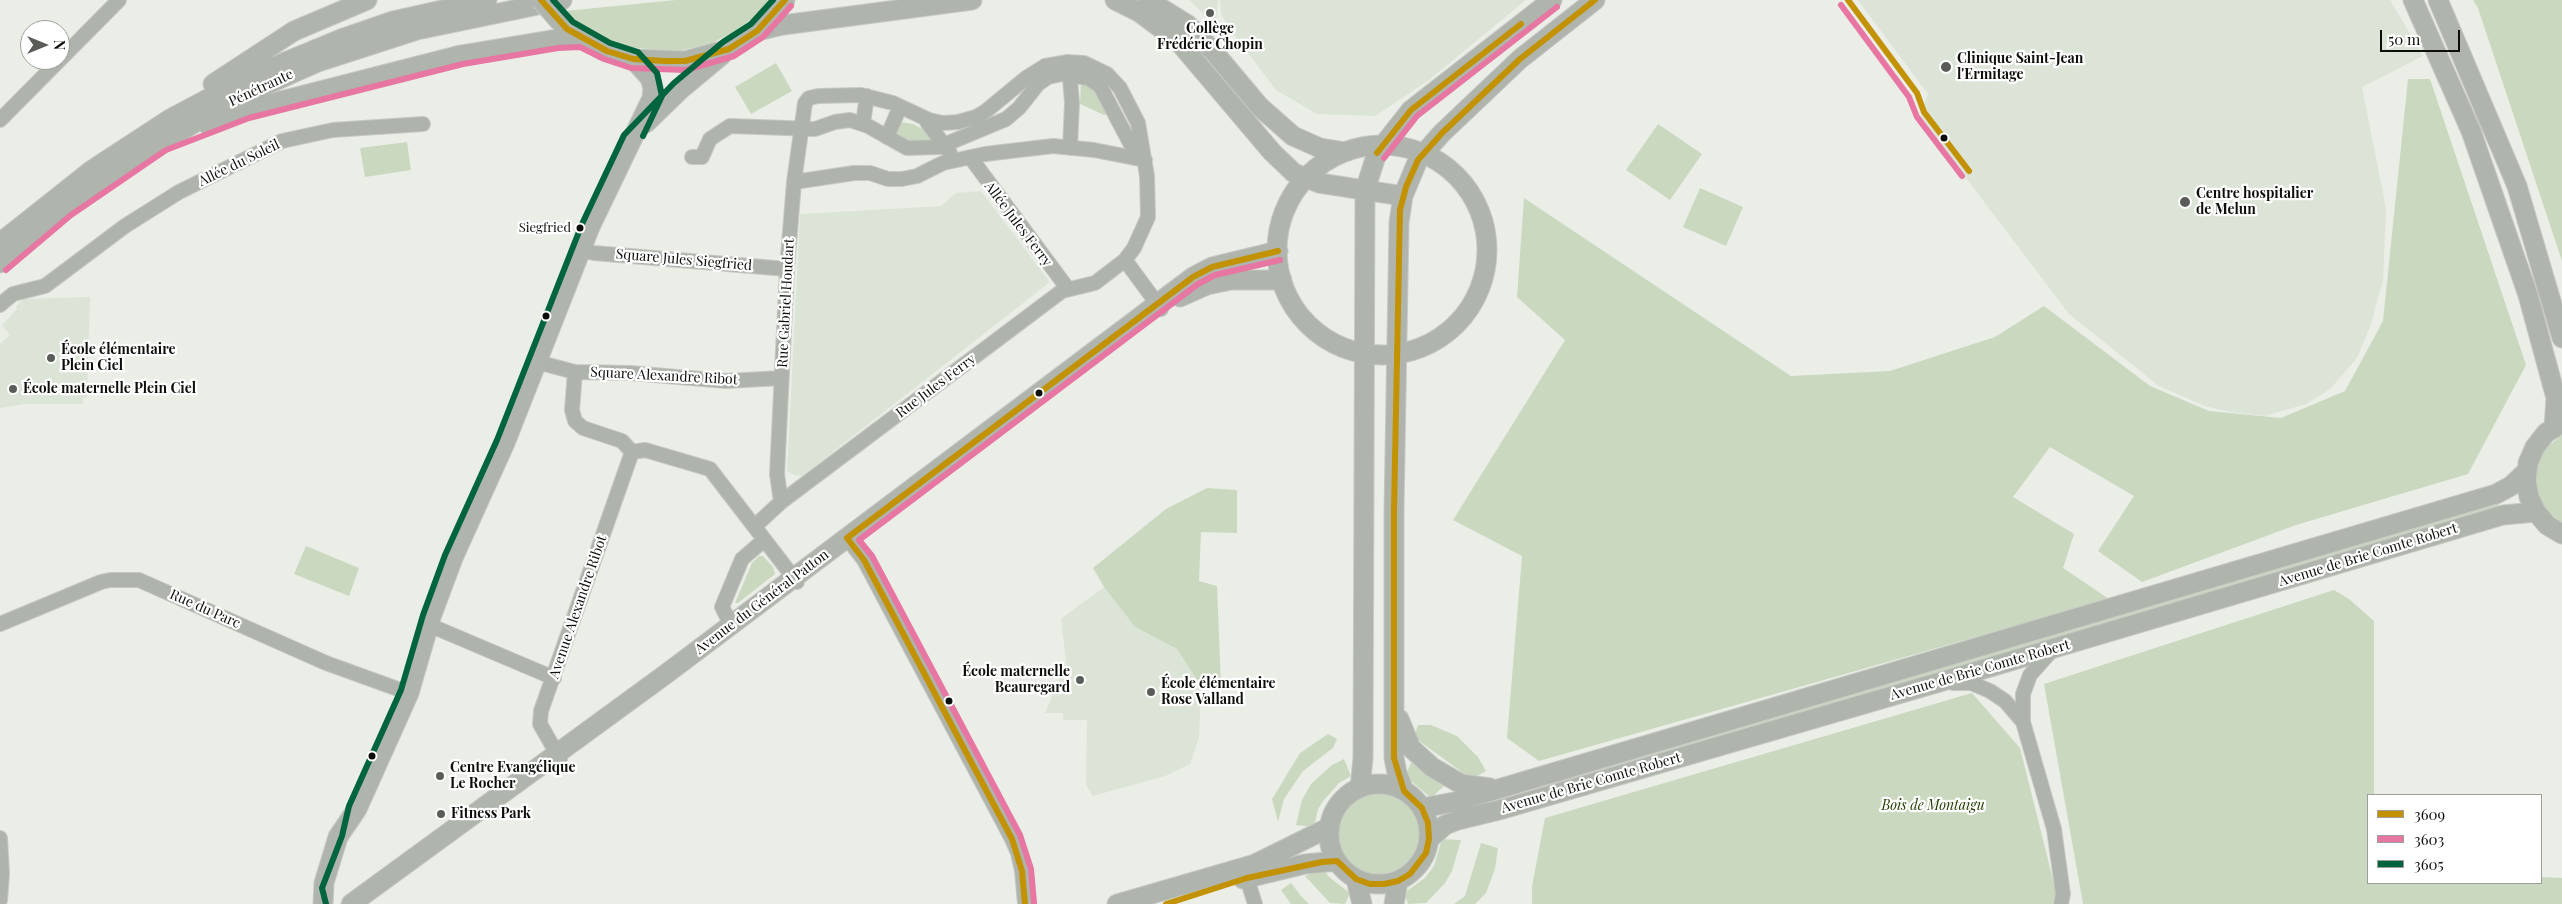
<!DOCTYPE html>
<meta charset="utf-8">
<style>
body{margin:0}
#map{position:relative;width:2562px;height:904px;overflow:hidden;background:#eaeee7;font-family:"Playfair Display",serif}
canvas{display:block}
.legend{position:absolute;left:2367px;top:794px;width:175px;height:90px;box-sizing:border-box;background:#fff;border:1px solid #9e9f9d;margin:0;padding:6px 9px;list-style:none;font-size:15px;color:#0c0f0a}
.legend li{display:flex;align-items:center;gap:10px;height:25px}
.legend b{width:25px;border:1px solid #9e9f9d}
.north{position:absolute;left:20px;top:20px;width:50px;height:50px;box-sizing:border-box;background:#fff;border:1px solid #9e9f9d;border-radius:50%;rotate:90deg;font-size:14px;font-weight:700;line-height:20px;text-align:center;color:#0c0f0a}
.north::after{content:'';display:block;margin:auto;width:18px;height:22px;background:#5a5d57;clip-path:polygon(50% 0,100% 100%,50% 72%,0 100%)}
.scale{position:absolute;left:2380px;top:30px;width:80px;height:22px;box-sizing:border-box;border:2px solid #0c0f0a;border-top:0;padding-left:6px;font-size:15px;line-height:18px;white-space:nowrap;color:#0c0f0a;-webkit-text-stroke:4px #fff;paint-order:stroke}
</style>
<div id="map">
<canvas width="2562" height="904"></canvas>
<ul class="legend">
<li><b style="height:6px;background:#c29202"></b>3609</li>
<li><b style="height:6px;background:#e776a3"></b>3603</li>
<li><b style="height:6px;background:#00643c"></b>3605</li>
</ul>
<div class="north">N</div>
<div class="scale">50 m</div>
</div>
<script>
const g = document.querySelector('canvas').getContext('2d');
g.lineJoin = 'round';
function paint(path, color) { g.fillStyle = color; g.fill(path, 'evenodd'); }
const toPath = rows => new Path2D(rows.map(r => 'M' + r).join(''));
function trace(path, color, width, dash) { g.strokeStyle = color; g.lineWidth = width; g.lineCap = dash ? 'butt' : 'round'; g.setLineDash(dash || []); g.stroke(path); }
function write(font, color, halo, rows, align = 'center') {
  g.font = font + ' "Playfair Display",serif'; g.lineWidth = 4.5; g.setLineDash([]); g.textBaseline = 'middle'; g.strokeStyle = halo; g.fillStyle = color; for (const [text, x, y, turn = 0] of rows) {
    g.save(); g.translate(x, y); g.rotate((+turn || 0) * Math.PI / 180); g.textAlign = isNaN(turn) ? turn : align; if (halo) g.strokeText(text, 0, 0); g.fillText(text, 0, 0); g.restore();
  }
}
const built = toPath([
 [1189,0,1218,0,1216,26],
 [1220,0,1526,0,1429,80,1375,116,1317,114,1276,90,1228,27,1221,13],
 [1858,0,2390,0,2423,56,2362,87,2386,209,2383,280,2371,324,2357,358,2330,389,2306,404,2265,416,2231,412,2205,406,2159,386,2069,314,1920,117,1928,94],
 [981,191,1050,282,802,476,794,475,787,471,800,214,941,206,956,193],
 [90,297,87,398,83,398,83,404,25,404,0,408,0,344,10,335,2,325,17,309,16,306,24,299],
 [1104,587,1135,627,1177,649,1201,686,1199,737,1190,764,1165,776,1093,796,1086,785,1087,720,1063,720,1063,713,1045,713,1066,662,1061,619]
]);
const green = toPath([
 [676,0,771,0,755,17,730,34,710,44,678,51,634,48,607,40,583,27,565,11],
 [2473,0,2562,0,2562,261,2478,8],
 [776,63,792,91,751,114,735,87],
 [2408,79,2430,79,2526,365,2468,474,2296,525,2142,582,2098,551,2134,496,2050,447,2013,497,2074,534,2063,568,2109,599,1539,761,1507,738,1522,556,1453,520,1565,340,1517,297,1524,198,1791,376,1890,371,1995,337,2044,306,2150,386,2209,411,2281,418,2345,391,2383,321],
 [1081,83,1092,85,1108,114,1104,115,1080,104],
 [899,122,913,124,926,131,935,143,914,142,894,135],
 [1658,124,1702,154,1670,200,1626,170],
 [407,142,411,170,365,177,360,148],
 [1700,188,1743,207,1726,246,1683,227],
 [2562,435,2562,522,2546,511,2538,498,2534,484,2536,468,2542,451],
 [1207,488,1237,490,1237,533,1201,532,1199,581,1217,586,1221,685,1201,686,1177,649,1135,627,1104,587,1093,568,1166,509],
 [2497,499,2501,511,1460,815,1456,806],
 [306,546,359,568,349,596,294,574],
 [759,556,763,556,773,567,775,574,738,603,735,603,752,563],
 [2334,590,2349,599,2374,621,2374,795,2368,795,2368,883,2541,883,2541,877,2562,878,2562,904,2083,904,2044,684],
 [1972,693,2020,748,2059,904,1532,904,1532,886,1545,818],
 [1418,725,1431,725,1457,736,1478,757,1486,771,1468,781,1459,770,1414,737],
 [1328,734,1337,739,1333,748,1303,771,1284,799,1278,822,1272,799,1300,753],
 [1344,759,1351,776,1339,783,1324,800,1318,809,1314,827,1296,825,1302,800,1311,784,1332,765],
 [1413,759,1445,785,1431,798,1405,776],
 '1336 835a42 42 0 1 1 84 0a42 42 0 1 1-84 0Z',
 [1442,839,1461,840,1452,871,1445,883,1426,903,1408,904,1404,893,1425,878,1434,866],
 [1481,843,1498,848,1495,869,1486,893,1475,904,1454,904,1465,896],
 [1323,869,1329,877,1350,893,1345,904,1330,903,1305,876],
 [1291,883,1301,896,1309,904,1291,904,1281,890]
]);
const minor = toPath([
 [1069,66,1072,103,1070,148],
 [927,119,927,122,950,153],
 [0,120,119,0],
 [863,123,867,96],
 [887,137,900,107],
 [692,157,702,157,710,139,730,126,815,129,835,122,850,120,868,126,907,148,939,147,1006,119,1019,108,1038,84,1048,77,1062,74,1088,78,1100,86,1130,143,1145,160],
 [970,157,1068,289],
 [794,182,854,173,870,173,888,179,902,179,917,176,943,163,985,154,1053,146,1094,150,1145,160],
 [581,250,594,253,787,269],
 [1125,260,1161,309],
 [0,305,13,294,45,286,125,226,179,192,282,141,333,130,423,124],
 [537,362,575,372,630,373,726,381,782,378],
 [575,372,572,410,575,421,583,428,622,441,632,452],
 [632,452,645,450,710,469,797,582],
 [755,526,781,502,1062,291,1095,283,1125,260,1134,248,1148,217,1147,176,1138,123,1120,88,1107,74,1084,63,1068,62,1045,66,1026,78,986,111,976,117,958,122,943,123,929,120,893,103,861,95,818,96,809,98,805,103,794,182,787,269,777,474,781,502],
 [847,538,864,560,1012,839,1018,853,1022,871,1025,904],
 [0,624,101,582,110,580,139,580,326,663,409,693],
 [429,625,554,678],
 [731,625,722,607,742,559,764,540],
 [2053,649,2030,675,2023,694,2023,722,2054,829,2063,894,2061,904],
 [1953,683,1971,683,1990,691,2005,701,2023,722],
 [560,759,540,724,541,711,632,452],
 [0,838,2,874,0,900],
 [1244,869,1255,904]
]);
const major = toPath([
 [1115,0,1139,12,1178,41,1272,152,1294,173,1319,183,1403,196],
 [1148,0,1188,25,1213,51,1260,107,1293,136,1320,148,1345,152],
 [2413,0,2471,131,2528,295,2556,398,2554,428],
 [2438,0,2517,186,2562,338],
 [757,31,783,25,972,0],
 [573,32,607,51,633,59,685,61,729,49,757,31,785,0],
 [213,84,294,31,367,0],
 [646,123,680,90,722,55],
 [208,125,246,110,461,55,557,39,582,38],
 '1277 250a105 105 0 1 1 210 0a105 105 0 1 1-210 0Z',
 [0,243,92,170,170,119,249,77,341,39,393,21,487,0],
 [0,263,66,208,108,177,215,110,250,92,318,62,417,30,562,0],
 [1180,297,1207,285,1231,280,1282,280],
 [2562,423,2546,433,2535,447,2528,463,2526,481,2529,497,2536,512,2547,525,2562,534],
 [1399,719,1411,748,1432,767,1461,784,1490,788],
 '1329 834a50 50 0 1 1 100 0a50 50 0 1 1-100 0Z',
 [1360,788,1363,758,1365,190,1377,153,1411,110,1552,0],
 [1404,791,1397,773,1394,758,1394,510,1399,222,1403,196,1418,160,1442,133,1520,59,1595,0],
 [1422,808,1454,802,2496,494,2511,486,2526,472],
 [1429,839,1445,825,1458,820,1503,809,1940,682,2503,515,2536,512],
 [1243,879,1305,864,1337,861],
 [1356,879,1362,904],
 [323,904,324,883,338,837,357,809,409,693,431,617,453,558,505,443,590,227,652,98,653,88,650,78,633,59],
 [351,904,666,674,1193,277,1212,267,1278,251],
 [1117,904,1255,864,1330,827],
 [1394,904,1398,881]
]);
const majorBridge = toPath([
 [541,0,560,22]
]);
const bus1 = toPath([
 [541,0,567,29,607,51,633,59,664,61,685,61,729,49,757,31,785,0],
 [1848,0,1917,93,1924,112,1969,171],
 [1377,153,1411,110,1521,24],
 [1025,904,1022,871,1012,839,864,560,847,538,1193,277,1212,267,1278,251],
 [1166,904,1247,878,1322,862,1337,861,1356,879,1370,884,1384,884,1398,881,1410,874,1426,853,1429,839,1428,823,1422,808,1404,791,1394,758,1394,510,1400,210,1406,187,1418,160,1442,133,1520,59,1595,0]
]);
const bus2 = toPath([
 [1841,5,1909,97,1917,117,1962,176],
 [1384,158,1417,116,1557,7],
 [6,270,71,215,166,150,249,118,463,64,558,48,580,47,604,59,631,68,686,70,734,56,763,37,791,6],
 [1034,903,1031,869,1020,835,872,556,859,540,1198,284,1215,275,1280,260]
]);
const bus3 = toPath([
 [553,0,573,22,610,43,638,52,657,73,662,96,643,136],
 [326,904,322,888,342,836,349,806,401,690,423,615,445,555,497,440,582,224,624,135,674,83,723,42,751,24,773,0]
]);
const markers = [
 [1210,13,5,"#5a5d57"],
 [1946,67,6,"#5a5d57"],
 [1944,138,4.5,"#0c0f0a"],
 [2185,202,6,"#5a5d57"],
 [580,228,4.5,"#0c0f0a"],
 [546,316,4.5,"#0c0f0a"],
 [51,358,5,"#5a5d57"],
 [13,389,5,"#5a5d57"],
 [1039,393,4.5,"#0c0f0a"],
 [1080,680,5,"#5a5d57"],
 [1151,692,5,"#5a5d57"],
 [949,701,4.5,"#0c0f0a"],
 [372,756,4.5,"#0c0f0a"],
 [440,776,5,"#5a5d57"],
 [441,814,5,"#5a5d57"]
];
const busNames = [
 ["Siegfried",571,228]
];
const poiNames = [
 ["Collège",1210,29,"center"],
 ["Frédéric Chopin",1210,45,"center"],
 ["Clinique Saint-Jean",1957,59],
 ["l'Ermitage",1957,75],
 ["Centre hospitalier",2196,194],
 ["de Melun",2196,210],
 ["École élémentaire",61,350],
 ["Plein Ciel",61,366],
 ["École maternelle Plein Ciel",23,389],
 ["École maternelle",1070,672,"right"],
 ["Beauregard",1070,688,"right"],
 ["École élémentaire",1161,684],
 ["Rose Valland",1161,700],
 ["Centre Evangélique",450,768],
 ["Le Rocher",450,784],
 ["Fitness Park",451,814]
];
const streetNames = [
 ["Pénétrante",261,88,-25],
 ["Allée du Soleil",239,163,-26],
 ["Allée Jules Ferry",1018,224,53],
 ["Square Jules Siegfried",684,260,5],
 ["Rue Gabriel Houdart",786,303,-87],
 ["Square Alexandre Ribot",664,376,3],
 ["Rue Jules Ferry",936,386,-37],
 ["Avenue de Brie Comte Robert",2368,555,-17],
 ["Avenue du Général Patton",762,602,-37],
 ["Avenue Alexandre Ribot",578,607,-71],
 ["Rue du Parc",205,609,24],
 ["Avenue de Brie Comte Robert",1980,670,-16],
 ["Avenue de Brie Comte Robert",1591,783,-16]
];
const parkNames = [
 ["Bois de Montaigu",1933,806]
];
paint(built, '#dbe4d6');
paint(green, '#cbd8c0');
trace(minor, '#c6c9c4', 16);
trace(major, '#c6c9c4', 21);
trace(minor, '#aeb3ab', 14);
trace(major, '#afb5ac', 19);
trace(majorBridge, '#c6c9c4', 21, []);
trace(majorBridge, '#afb5ac', 19);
trace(bus1, '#c29202', 6);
trace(bus2, '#e776a3', 6);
trace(bus3, '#00643c', 6);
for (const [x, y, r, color] of markers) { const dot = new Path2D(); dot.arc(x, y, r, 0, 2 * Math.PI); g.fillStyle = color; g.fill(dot); trace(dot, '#fff', 2); }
write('13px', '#0c0f0a', '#fff', busNames, 'right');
write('bold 14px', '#0c0f0a', '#fff', poiNames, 'left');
write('14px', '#0c0f0a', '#fff', streetNames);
write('italic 14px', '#223d00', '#fff', parkNames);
</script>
